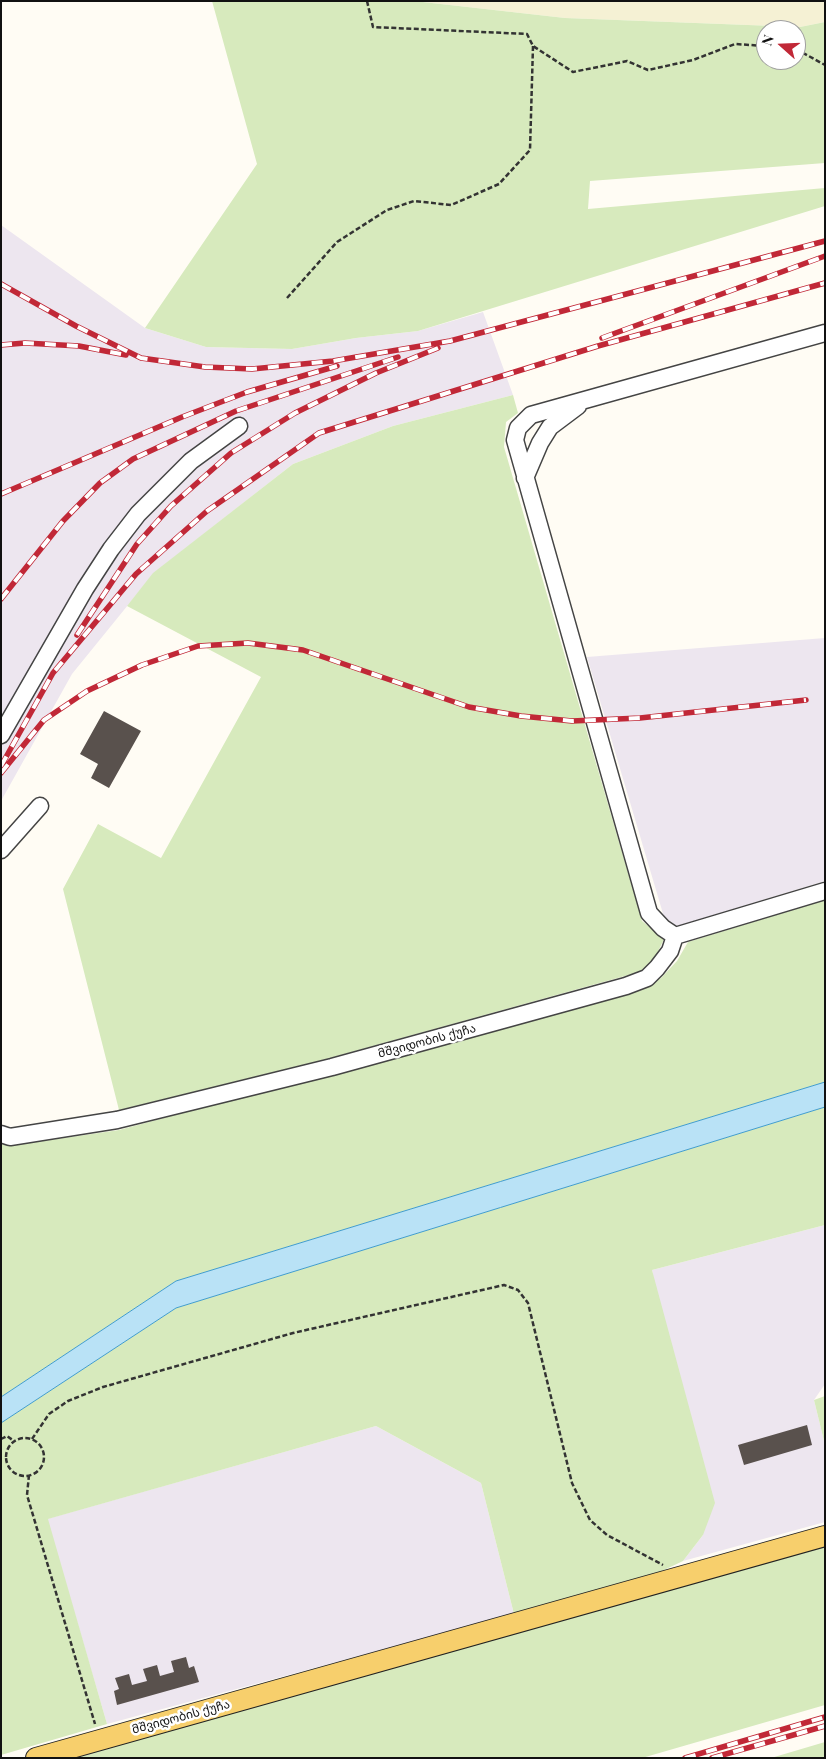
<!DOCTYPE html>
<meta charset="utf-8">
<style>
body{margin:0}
#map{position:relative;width:826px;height:1759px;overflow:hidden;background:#fffcf4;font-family:"Playfair Display",serif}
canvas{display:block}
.frame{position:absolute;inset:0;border:2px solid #111;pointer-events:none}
.north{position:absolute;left:756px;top:20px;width:50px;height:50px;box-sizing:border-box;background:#fff;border:1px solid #a0a0a0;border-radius:50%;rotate:290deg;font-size:14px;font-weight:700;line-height:20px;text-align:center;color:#111}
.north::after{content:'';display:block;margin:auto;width:18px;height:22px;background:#c12837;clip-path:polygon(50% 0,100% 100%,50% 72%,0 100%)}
</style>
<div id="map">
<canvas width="826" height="1759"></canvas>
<div class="frame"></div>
<div class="north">N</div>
</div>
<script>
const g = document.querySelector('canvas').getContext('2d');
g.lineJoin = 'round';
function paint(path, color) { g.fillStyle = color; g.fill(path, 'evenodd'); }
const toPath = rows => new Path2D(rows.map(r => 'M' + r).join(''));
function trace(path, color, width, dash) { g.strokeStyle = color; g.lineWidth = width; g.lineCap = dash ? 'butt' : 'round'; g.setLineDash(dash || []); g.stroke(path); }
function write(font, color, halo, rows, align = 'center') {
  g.font = font + ' "Playfair Display","Noto Sans Georgian",serif'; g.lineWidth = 5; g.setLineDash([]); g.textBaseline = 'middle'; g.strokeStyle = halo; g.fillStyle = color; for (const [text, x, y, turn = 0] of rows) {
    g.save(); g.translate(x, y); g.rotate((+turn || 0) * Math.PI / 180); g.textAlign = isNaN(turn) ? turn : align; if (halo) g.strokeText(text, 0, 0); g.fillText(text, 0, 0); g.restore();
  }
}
const industrial = toPath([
 [1,225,145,328,206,347,292,349,356,338,418,331,483,312,513,395,393,426,293,464,154,573,72,674,1,801],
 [825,638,825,881,677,926,664,917,587,657],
 [825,1225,825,1384,814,1400,825,1445,825,1522,683,1561,703,1535,652,1270],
 [376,1426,481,1483,514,1614,107,1724,47,1519]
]);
const farmland = toPath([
 [414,1,825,1,825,22,800,27,565,18]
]);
const green = toPath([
 [212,1,414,1,565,18,800,27,825,22,825,163,590,181,588,209,825,188,825,206,418,331,356,338,292,349,206,347,145,328,257,164],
 [766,30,796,30,796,60,766,60],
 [513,395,518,413,506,422,504,447,642,921,664,939,653,962,643,971,326,1059,119,1110,63,889,98,824,161,858,261,677,127,606,153,573,293,464,393,426],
 [825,900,825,1082,176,1281,1,1397,1,1144,9,1146,119,1130,642,990,661,978,677,961,688,942],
 [825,1107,825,1225,652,1270,715,1503,703,1535,683,1561,645,1579,514,1614,481,1483,376,1426,48,1519,107,1724,1,1755,1,1423,176,1308],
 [825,1396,825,1445,814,1400],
 [825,1542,825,1705,642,1758,75,1758],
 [825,1742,825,1758,771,1758]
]);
const water = toPath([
 [825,1082,825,1107,176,1308,1,1423,1,1397,176,1281,825,1082]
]);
const building = toPath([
 [104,711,141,731,109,788,91,778,98,764,80,754],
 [807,1425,812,1445,744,1465,738,1445],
 [186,1657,189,1668,194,1666,199,1682,117,1705,114,1691,119,1689,115,1678,129,1674,132,1685,147,1681,143,1669,157,1665,160,1676,174,1672,171,1661]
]);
const path = toPath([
 [367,1,373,27,527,34,533,46,573,72,627,61,648,70,693,60,735,44,766,46],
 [796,49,825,65],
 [287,298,337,242,387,210,414,201,451,205,499,184,530,150,533,46],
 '6 1457a19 19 0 1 1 38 0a19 19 0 1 1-38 0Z',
 [1,1439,7,1436,14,1441],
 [32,1439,49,1414,68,1401,103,1387,293,1333,504,1285,518,1290,528,1303,572,1483,590,1520,607,1535,663,1565],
 [29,1475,27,1495,95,1724]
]);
const minor = toPath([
 [525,478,540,443,550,427,578,406],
 [1,735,85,589,111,549,138,514,191,461,239,426],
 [1,850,40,806],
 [675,936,663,928,649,913,515,440,518,428,531,415,825,333],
 [1,1134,10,1137,117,1120,332,1067,626,986,647,978,657,968,670,951,675,936,825,891]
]);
const major = toPath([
 [36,1758,825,1536]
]);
const rail = toPath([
 [1,284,76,326,141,358,205,367,252,369,333,361,450,341,825,241],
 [602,338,825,256],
 [1,345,25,343,79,346,126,355],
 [1,494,182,417,247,392,337,366],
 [1,599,63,521,100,483,133,459,236,411,398,357],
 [77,635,137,544,171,506,231,453,295,413,376,373,438,348],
 [1,766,53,673,136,574,207,511,319,433,598,346,825,283],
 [1,773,44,720,87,691,142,665,198,646,248,643,303,650,469,707,521,716,572,721,640,718,806,700],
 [685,1758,825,1717],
 [712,1758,825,1726]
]);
const streetNames = [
 ["მშვიდობის ქუჩა",427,1041,-15],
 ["მშვიდობის ქუჩა",181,1717,-15]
];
paint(industrial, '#ede6ef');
paint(farmland, '#f5f1d4');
paint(green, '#d7eabd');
paint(water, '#b9e2f6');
trace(water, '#409ccd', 1);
paint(building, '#59514d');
trace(minor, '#444', 19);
trace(major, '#222', 22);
trace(path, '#333', 2.5, [5, 2.5]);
trace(minor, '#fff', 16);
trace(major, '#f7cf6c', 20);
trace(rail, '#c12837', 5.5);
trace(rail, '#fff', 4, [11]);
write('12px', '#111', '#fff', streetNames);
</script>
